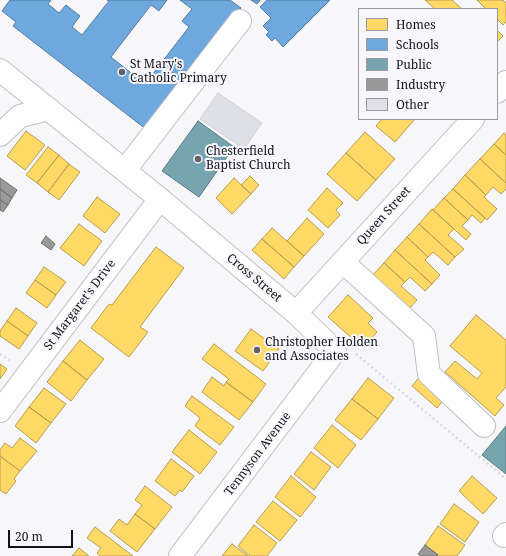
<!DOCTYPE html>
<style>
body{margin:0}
#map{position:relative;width:506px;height:556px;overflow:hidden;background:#f7f7fa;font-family:"Noto Serif",serif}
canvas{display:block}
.legend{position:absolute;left:358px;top:8px;width:140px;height:112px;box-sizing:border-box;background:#f6f6fb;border:1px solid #9b9aa1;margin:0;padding:5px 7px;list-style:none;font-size:12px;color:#12111a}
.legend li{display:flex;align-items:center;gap:8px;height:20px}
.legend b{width:20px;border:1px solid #9b9aa1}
.scale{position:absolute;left:8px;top:530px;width:65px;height:18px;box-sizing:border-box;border:2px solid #12111a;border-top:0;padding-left:5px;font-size:12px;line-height:14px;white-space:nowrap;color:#12111a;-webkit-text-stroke:3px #f6f6fb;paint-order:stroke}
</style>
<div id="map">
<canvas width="506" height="556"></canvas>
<ul class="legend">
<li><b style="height:11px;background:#ffd966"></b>Homes</li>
<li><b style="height:11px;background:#6fa8dc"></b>Schools</li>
<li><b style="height:11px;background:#76a5af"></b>Public</li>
<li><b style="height:11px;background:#999"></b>Industry</li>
<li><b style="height:11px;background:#dee0e6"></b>Other</li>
</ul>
<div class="scale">20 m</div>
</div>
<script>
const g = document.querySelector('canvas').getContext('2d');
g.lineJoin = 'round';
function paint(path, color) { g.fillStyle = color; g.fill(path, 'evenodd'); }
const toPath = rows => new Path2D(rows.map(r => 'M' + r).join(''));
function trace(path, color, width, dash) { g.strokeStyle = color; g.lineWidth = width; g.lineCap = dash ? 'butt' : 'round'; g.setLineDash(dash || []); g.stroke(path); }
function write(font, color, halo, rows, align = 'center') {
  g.font = font + ' "Noto Serif",serif'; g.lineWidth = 4; g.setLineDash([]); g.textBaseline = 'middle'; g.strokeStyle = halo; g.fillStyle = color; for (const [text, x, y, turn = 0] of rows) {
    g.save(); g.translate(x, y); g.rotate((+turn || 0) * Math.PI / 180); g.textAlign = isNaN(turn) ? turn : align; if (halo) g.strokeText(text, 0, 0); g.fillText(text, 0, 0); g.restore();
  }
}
const homes = toPath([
 [425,0,452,0,462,9,435,9,425,0],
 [477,0,503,0,506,3,506,22,503,25,497,19,497,9,486,9,477,0],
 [497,30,503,36,497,42,497,30],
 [382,119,415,119,395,142,376,126,382,119],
 [26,131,45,145,25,170,7,156,26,131],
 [365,132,395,159,376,180,346,153,365,132],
 [504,133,506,135,506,155,494,144,504,133],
 [494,144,506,155,506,183,480,159,494,144],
 [48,147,59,155,37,183,26,175,48,147],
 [346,153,376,180,357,201,327,174,346,153],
 [59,155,69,164,48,192,37,183,59,155],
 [480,159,506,183,506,189,501,194,493,187,486,195,465,175,480,159],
 [69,164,80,172,59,200,48,192,69,164],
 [465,175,486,195,484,197,497,209,487,220,453,189,465,175],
 [250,176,259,185,251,194,241,185,250,176],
 [234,178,251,194,232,214,216,198,234,178],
 [327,188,343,203,336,210,340,215,328,228,308,210,327,188],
 [453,189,485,218,481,223,472,215,468,220,444,198,453,189],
 [97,197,120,214,105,233,83,216,97,197],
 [444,198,468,220,462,226,471,234,466,240,433,210,444,198],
 [432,209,454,229,448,235,464,249,455,257,419,224,432,209],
 [307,218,324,234,304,256,287,241,307,218],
 [79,224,102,241,84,266,60,248,79,224],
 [419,224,455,257,448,265,433,252,428,257,407,237,419,224],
 [272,228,304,256,294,267,262,239,272,228],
 [407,237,428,257,425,260,440,275,432,284,395,250,407,237],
 [262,239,294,267,284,279,252,250,262,239],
 [156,247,184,268,140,327,148,332,129,357,91,328,109,304,112,305,156,247],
 [395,250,432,284,425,291,410,277,405,282,384,263,395,250],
 [384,263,405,282,401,286,417,300,408,310,371,277,384,263],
 [44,267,66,282,56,295,35,280,44,267],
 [35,280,56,295,47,308,26,293,35,280],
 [348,295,373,318,368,323,377,332,363,348,328,317,348,295],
 [16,308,37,323,28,336,7,321,16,308],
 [476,315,506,340,506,387,496,398,504,405,495,416,445,372,455,361,477,379,482,373,450,346,476,315],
 [7,321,28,336,19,349,0,336,0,331,7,321],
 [251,329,279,349,263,371,235,351,251,329],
 [80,340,104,359,87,380,63,361,80,340],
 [214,344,266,384,253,402,226,382,229,379,202,359,214,344],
 [63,361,87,380,71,401,47,382,63,361],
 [0,364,7,369,0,379,0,364],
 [422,374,447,395,437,408,412,386,422,374],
 [212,377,224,386,226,382,253,402,239,420,202,392,212,377],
 [368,378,394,398,378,419,352,399,368,378],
 [44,388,66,404,51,423,29,407,44,388],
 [192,396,234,427,220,445,195,426,200,418,185,406,192,396],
 [352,399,378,419,361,440,335,420,352,399],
 [29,407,51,423,36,443,15,426,29,407],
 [332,425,356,445,338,468,314,448,332,425],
 [189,430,217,452,200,474,172,452,189,430],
 [20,438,37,451,20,471,0,456,0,450,5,443,12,448,20,438],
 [311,452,331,467,314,490,294,474,311,452],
 [0,456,20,471,14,479,16,481,6,494,0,490,0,456],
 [171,459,194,476,182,492,180,490,175,496,155,481,171,459],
 [291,476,316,497,300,517,275,497,291,476],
 [472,476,497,498,483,514,459,491,472,476],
 [145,486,172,507,155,529,135,514,142,505,135,500,145,486],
 [273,501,297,520,280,541,256,522,273,501],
 [454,504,479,522,465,542,440,524,454,504],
 [135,514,155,529,137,552,110,531,119,519,127,525,135,514],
 [254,525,277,543,267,556,250,556,238,546,254,525],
 [438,526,465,545,457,556,440,556,425,545,438,526],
 [95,527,133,556,100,556,97,553,101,548,87,538,95,527],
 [232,544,248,556,222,556,232,544],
 [79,548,89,556,72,556,79,548]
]);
const schools = toPath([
 [10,0,51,0,48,4,59,13,66,5,80,16,72,27,82,35,109,1,107,0,167,0,159,11,151,5,111,57,145,84,189,27,182,21,192,9,180,0,230,0,241,8,147,130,13,26,16,22,2,11,10,0],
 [251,0,260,0,257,4,251,0],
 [267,0,330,0,283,47,275,38,272,41,266,35,269,32,263,26,271,18,260,7,267,0]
]);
const public = toPath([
 [198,121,234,147,199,197,162,171,198,121],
 [506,426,506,474,482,455,506,426]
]);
const industry = toPath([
 [0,178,17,190,12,198,0,189,0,178],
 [0,189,12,198,8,205,0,200,0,189],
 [0,200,8,205,3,212,0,210,0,200],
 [46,236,55,244,51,250,41,243,46,236],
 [425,545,438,555,437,556,421,556,418,554,425,545]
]);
const building = toPath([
 [218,93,262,123,244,149,200,119,218,93]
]);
const path = toPath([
 [0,354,11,361],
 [356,354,506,479]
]);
const minor = toPath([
 [0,70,160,199,296,313,335,351,180,556],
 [497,92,506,82],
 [0,135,20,116,49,109],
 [125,170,240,21],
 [343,262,424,336,429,374,484,426],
 [296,313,473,119],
 [0,411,160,199],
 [504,536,506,534]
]);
const markers = [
 [122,72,4,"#626268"],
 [198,159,4,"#626268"],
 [257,350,4,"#626268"]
];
const poiNames = [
 ["St Mary's",130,65],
 ["Catholic Primary",130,79],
 ["Chesterfield",206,152],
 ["Baptist Church",206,166],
 ["Christopher Holden",265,343],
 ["and Associates",265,357]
];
const streetNames = [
 ["Queen Street",384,216,-48],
 ["Cross Street",254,278,40],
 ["St Margaret's Drive",80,305,-53],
 ["Tennyson Avenue",258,454,-53]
];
paint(homes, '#ffd966');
trace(homes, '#b89d4f', 1);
paint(schools, '#6fa8dc');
trace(schools, '#537ba2', 1);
paint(public, '#76a5af');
trace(public, '#587982', 1);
paint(industry, '#999');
trace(industry, '#707073', 1);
paint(building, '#dee0e6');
trace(building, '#cfd1d7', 1);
trace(minor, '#bfbfc5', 24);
trace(path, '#dbdbdc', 2.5, [2, 3]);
trace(minor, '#fefefe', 22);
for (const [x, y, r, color] of markers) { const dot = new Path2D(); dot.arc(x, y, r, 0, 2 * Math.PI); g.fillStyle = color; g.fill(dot); trace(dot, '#f6f6fb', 1.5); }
write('12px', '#12111a', '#f6f6fb', poiNames, 'left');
write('12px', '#12111a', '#f6f6fb', streetNames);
</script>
